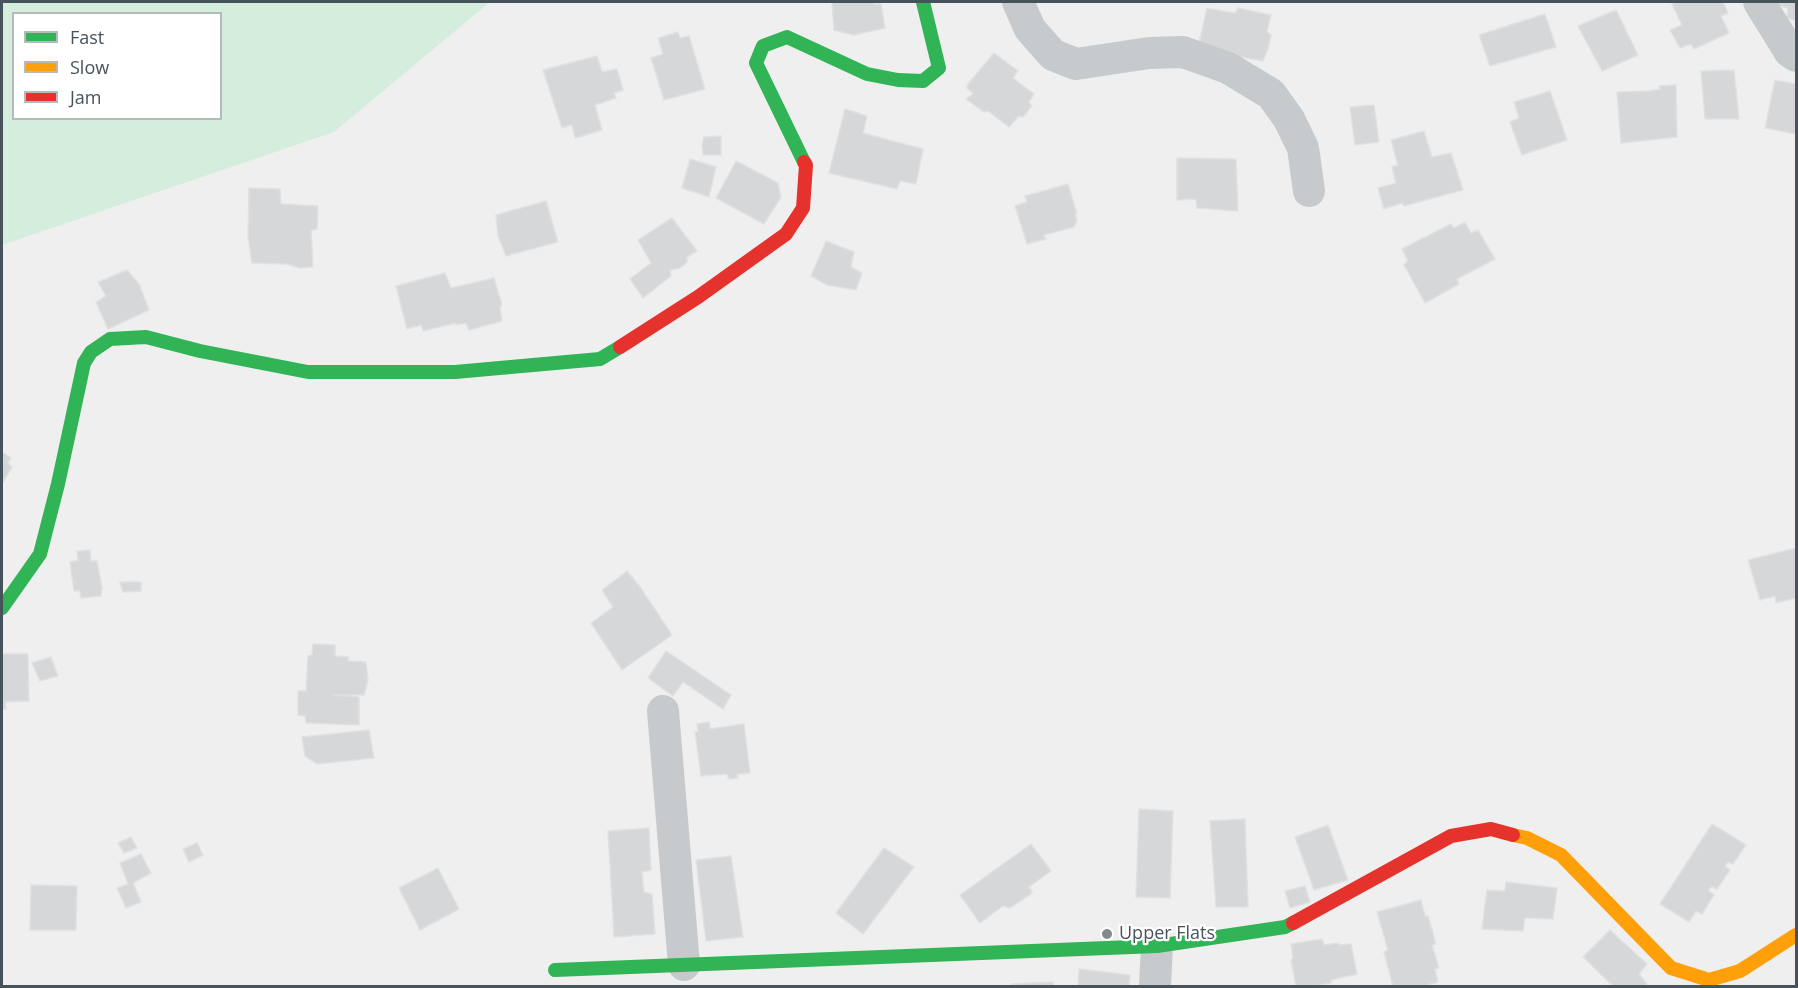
<!DOCTYPE html>
<style>
body{margin:0}
#map{position:relative;width:1798px;height:988px;overflow:hidden;background:#f0efef;font-family:"Open Sans",sans-serif}
canvas{display:block}
.frame{position:absolute;inset:0;border:3px solid #47535b;pointer-events:none}
.legend{position:absolute;left:12px;top:12px;width:210px;height:108px;box-sizing:border-box;background:#fff;border:2px solid #b5babd;margin:0;padding:8px 10px;list-style:none;font-size:18px;color:#47535b}
.legend li{display:flex;align-items:center;gap:12px;height:30px}
.legend b{width:30px;border:2px solid #b5babd}
</style>
<div id="map">
<canvas width="1798" height="988"></canvas>
<div class="frame"></div>
<ul class="legend">
<li><b style="height:8px;background:#30b455"></b>Fast</li>
<li><b style="height:8px;background:#ff9f0a"></b>Slow</li>
<li><b style="height:8px;background:#e5322d"></b>Jam</li>
</ul>
</div>
<script>
const g = document.querySelector('canvas').getContext('2d');
g.lineJoin = 'round';
function paint(path, color) { g.fillStyle = color; g.fill(path, 'evenodd'); }
const toPath = rows => new Path2D(rows.map(r => 'M' + r).join(''));
function trace(path, color, width, dash) { g.strokeStyle = color; g.lineWidth = width; g.lineCap = dash ? 'butt' : 'round'; g.setLineDash(dash || []); g.stroke(path); }
function write(font, color, halo, rows, align = 'center') {
  g.font = font + ' "Open Sans",sans-serif'; g.lineWidth = 4.5; g.setLineDash([]); g.textBaseline = 'middle'; g.strokeStyle = halo; g.fillStyle = color; for (const [text, x, y, turn = 0] of rows) {
    g.save(); g.translate(x, y); g.rotate((+turn || 0) * Math.PI / 180); g.textAlign = isNaN(turn) ? turn : align; if (halo) g.strokeText(text, 0, 0); g.fillText(text, 0, 0); g.restore();
  }
}
const green = toPath([
 [2,2,490,2,334,132,2,245],
 [14,14,220,14,220,118,14,118]
]);
const building = toPath([
 [832,2,874,2,874,4,881,4,885,28,854,35,834,30,832,2],
 [1677,2,1723,2,1728,13,1721,16,1729,33,1694,49,1691,44,1680,48,1670,30,1682,25,1672,4,1677,2],
 [1773,2,1796,2,1796,21,1787,18,1788,8,1771,4,1773,2],
 [1207,8,1235,13,1238,8,1271,15,1267,32,1271,35,1268,49,1263,61,1241,57,1239,61,1198,48,1207,8],
 [1616,10,1638,55,1602,71,1578,26,1616,10],
 [1545,14,1556,47,1490,66,1479,35,1545,14],
 [678,32,680,38,689,36,705,89,664,100,651,58,663,54,658,38,678,32],
 [994,53,1018,71,1013,78,1034,94,1029,102,1032,106,1023,117,1019,116,1009,127,988,111,984,112,966,99,973,94,967,88,967,85,994,53],
 [597,56,602,72,617,69,623,90,614,93,616,98,595,105,602,130,575,138,572,125,562,128,543,70,597,56],
 [1734,70,1739,119,1705,119,1701,71,1734,70],
 [1775,80,1796,84,1796,134,1765,128,1775,80],
 [1676,85,1677,137,1621,143,1617,92,1649,91,1660,89,1659,86,1661,86,1676,85],
 [1550,91,1567,140,1522,155,1510,122,1519,118,1514,102,1550,91],
 [1374,105,1379,142,1355,145,1350,107,1374,105],
 [845,109,867,116,863,133,923,149,916,184,900,181,897,189,829,173,845,109],
 [1424,131,1432,157,1451,153,1463,190,1404,206,1402,203,1384,209,1378,188,1396,183,1392,167,1398,165,1391,140,1424,131],
 [721,136,721,155,703,155,702,145,704,137,721,136],
 [1177,158,1236,159,1238,211,1197,208,1196,199,1177,200,1177,158],
 [690,159,716,167,709,197,682,188,690,159],
 [736,161,778,183,781,197,764,224,716,198,736,161],
 [1068,184,1077,214,1075,214,1077,220,1074,227,1044,235,1046,239,1027,244,1015,206,1027,202,1025,196,1068,184],
 [249,188,280,189,281,204,318,206,317,229,311,230,313,267,300,268,287,264,252,263,248,238,249,188],
 [546,201,558,242,506,256,498,236,496,215,546,201],
 [672,218,697,251,687,257,687,262,680,268,670,270,671,276,643,298,630,279,651,263,638,240,672,218],
 [1465,222,1471,233,1478,230,1495,259,1457,279,1459,284,1425,303,1404,265,1408,261,1402,249,1451,224,1454,228,1465,222],
 [826,241,854,252,851,267,862,273,856,290,827,285,811,276,826,241],
 [127,270,139,284,149,310,108,329,96,302,106,296,98,282,127,270],
 [445,273,451,288,494,278,502,305,500,307,502,321,469,330,466,323,456,325,456,323,423,331,421,325,407,329,396,286,445,273],
 [2,452,11,458,8,463,12,467,2,484,2,452],
 [1796,548,1796,598,1776,603,1775,596,1760,600,1748,560,1796,548],
 [90,550,91,561,97,561,102,588,101,596,81,598,80,591,74,591,70,562,78,560,77,551,90,550],
 [627,571,640,587,672,635,622,670,591,623,613,607,602,590,627,571],
 [120,582,141,582,141,591,123,592,120,582],
 [313,644,335,645,335,656,349,657,348,661,366,662,368,680,364,695,333,695,359,697,359,725,306,723,305,716,298,715,298,691,306,691,308,656,312,655,313,644],
 [666,651,731,695,723,709,683,682,673,696,648,678,666,651],
 [2,654,28,654,29,701,7,702,5,702,6,709,2,709,2,654],
 [51,657,58,676,40,681,32,663,51,657],
 [709,722,710,729,744,724,750,773,737,774,738,778,729,779,727,774,701,776,695,732,698,731,697,724,709,722],
 [369,730,374,758,317,764,305,756,302,737,369,730],
 [1139,809,1173,811,1170,898,1136,897,1139,809],
 [1245,819,1248,907,1216,907,1210,821,1245,819],
 [1712,824,1746,845,1733,864,1728,862,1725,866,1730,870,1717,889,1712,887,1709,889,1709,891,1714,895,1702,914,1696,911,1689,922,1660,904,1712,824],
 [1328,825,1348,880,1314,890,1295,837,1328,825],
 [649,828,651,870,642,872,644,892,652,894,655,934,614,937,608,831,649,828],
 [131,837,137,848,124,853,118,843,131,837],
 [197,843,203,855,189,862,183,849,197,843],
 [1031,844,1051,871,1029,887,1032,891,1031,894,1010,908,1003,906,980,923,960,895,1031,844],
 [884,848,914,867,863,934,836,913,884,848],
 [141,854,151,873,133,883,141,902,126,908,117,888,128,884,120,863,141,854],
 [731,856,743,937,706,941,696,860,731,856],
 [438,868,459,909,420,930,399,888,438,868],
 [1506,882,1557,888,1553,919,1525,918,1523,931,1482,929,1487,890,1505,891,1506,882],
 [31,885,77,886,76,930,30,930,31,885],
 [1305,886,1310,902,1290,908,1285,891,1305,886],
 [1421,900,1425,916,1428,916,1436,944,1432,945,1439,968,1435,969,1438,982,1424,986,1393,986,1384,952,1388,950,1377,912,1421,900],
 [1610,930,1647,964,1639,974,1647,984,1645,986,1613,986,1583,957,1610,930],
 [1322,939,1324,945,1338,943,1340,945,1351,944,1357,974,1331,980,1331,983,1315,986,1296,986,1291,960,1293,958,1291,944,1322,939],
 [1079,969,1130,975,1129,986,1078,986,1079,969],
 [1053,982,1054,986,1011,986,1011,984,1053,982]
]);
const street = toPath([
 [1018,2,1030,29,1053,55,1076,64,1149,53,1183,52,1228,68,1271,94,1289,119,1303,148,1309,191],
 [1759,2,1790,52,1796,56],
 [663,711,684,965],
 [1155,986,1157,946]
]);
const fast = toPath([
 [804,162,756,63,763,46,787,37,867,74,898,80,923,81,939,68,923,2],
 [2,608,40,554,58,484,84,363,91,352,110,339,146,337,200,351,308,372,455,372,600,359,620,347],
 [555,970,1157,946,1285,927,1293,923]
]);
const slow = toPath([
 [1513,835,1527,838,1561,855,1671,968,1709,980,1740,971,1796,935]
]);
const jam = toPath([
 [620,347,698,297,786,234,803,208,806,165,804,162],
 [1293,923,1451,836,1491,829,1513,835]
]);
const markers = [
 [1107,934,6,"#828a8f"]
];
const poiNames = [
 ["Upper Flats",1119,934]
];
paint(green, '#d5eddc');
paint(building, '#d6d7d8');
trace(building, '#e1e1e2', 1.5);
trace(street, '#c7cacc', 32);
trace(fast, '#30b455', 14);
trace(slow, '#ff9f0a', 14);
trace(jam, '#e5322d', 14);
for (const [x, y, r, color] of markers) { const dot = new Path2D(); dot.arc(x, y, r, 0, 2 * Math.PI); g.fillStyle = color; g.fill(dot); trace(dot, '#fff', 2); }
write('18px', '#47535b', '#fff', poiNames, 'left');
</script>
